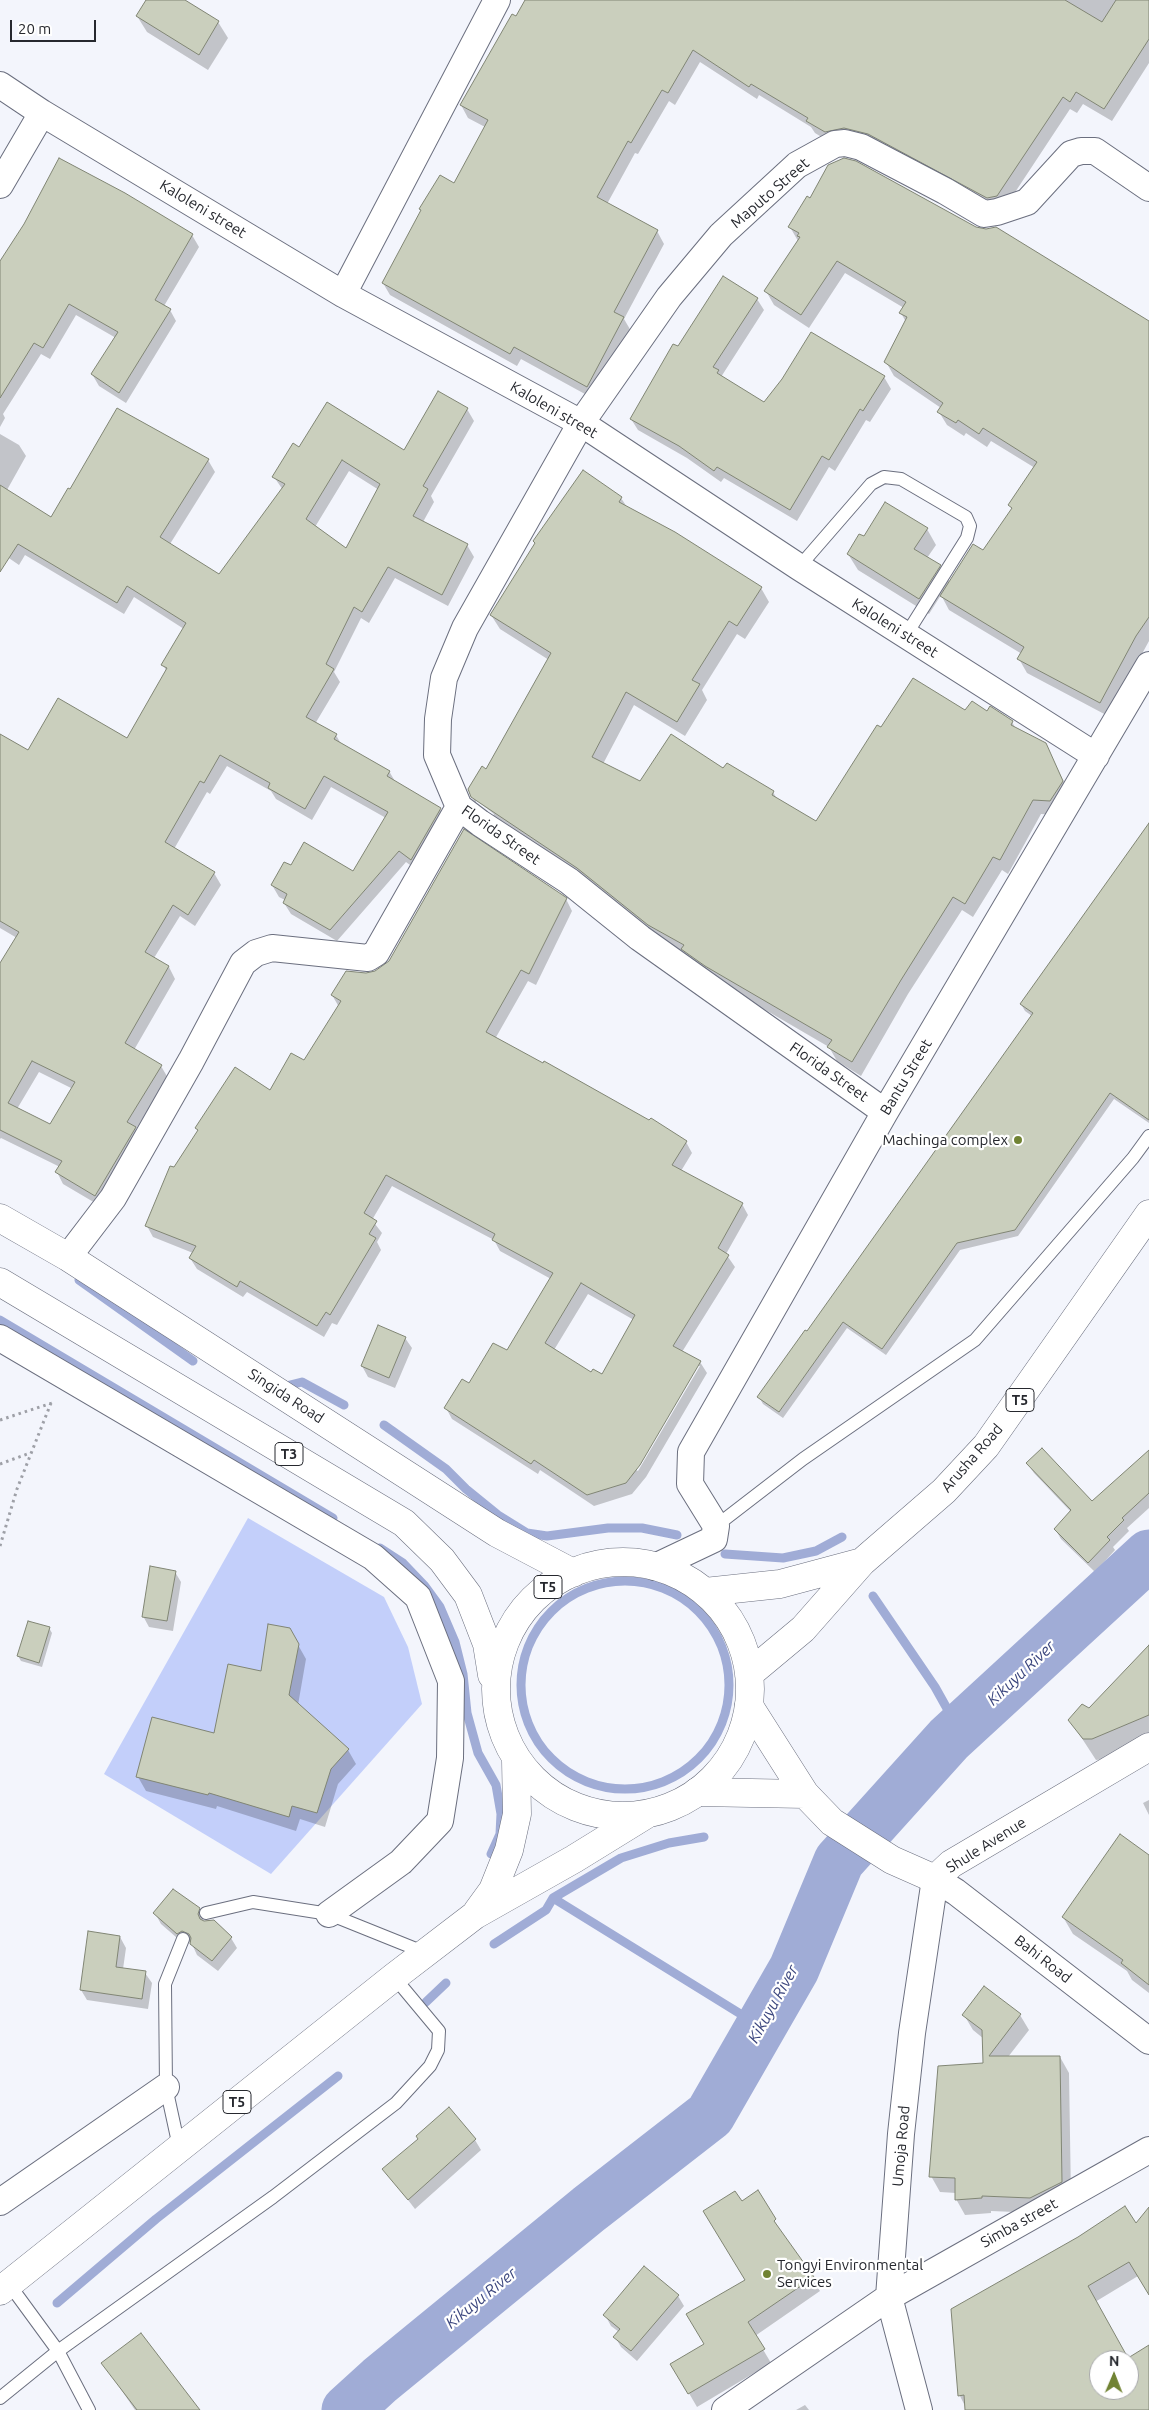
<!DOCTYPE html>
<style>
body{margin:0}
#map{position:relative;width:1149px;height:2410px;overflow:hidden;background:#f3f5fc;font-family:Ubuntu,sans-serif}
canvas{display:block}
.north{position:absolute;left:1089px;top:2350px;width:50px;height:50px;box-sizing:border-box;background:#fff;border:1px solid #a8a9ab;border-radius:50%;rotate:1deg;font-size:14px;font-weight:700;line-height:20px;text-align:center;color:#26282e}
.north::after{content:'';display:block;margin:auto;width:18px;height:22px;background:#718333;clip-path:polygon(50% 0,100% 100%,50% 72%,0 100%)}
.scale{position:absolute;left:10px;top:20px;width:86px;height:22px;box-sizing:border-box;border:2px solid #26282e;border-top:0;padding-left:6px;font-size:15px;line-height:18px;white-space:nowrap;color:#26282e;-webkit-text-stroke:4px #fff;paint-order:stroke}
</style>
<div id="map">
<canvas width="1149" height="2410"></canvas>
<div class="north">N</div>
<div class="scale">20 m</div>
</div>
<script>
const g = document.querySelector('canvas').getContext('2d');
g.lineJoin = 'round';
function paint(path, color) { g.fillStyle = color; g.fill(path, 'evenodd'); }
const toPath = rows => new Path2D(rows.map(r => 'M' + r).join(''));
function trace(path, color, width, dash) { g.strokeStyle = color; g.lineWidth = width; g.lineCap = dash ? 'butt' : 'round'; g.setLineDash(dash || []); g.stroke(path); }
function write(font, color, halo, rows, align = 'center') {
  g.font = font + ' Ubuntu,sans-serif'; g.lineWidth = 4.5; g.setLineDash([]); g.textBaseline = 'middle'; g.strokeStyle = halo; g.fillStyle = color; for (const [text, x, y, turn = 0] of rows) {
    g.save(); g.translate(x, y); g.rotate((+turn || 0) * Math.PI / 180); g.textAlign = isNaN(turn) ? turn : align; if (halo) g.strokeText(text, 0, 0); g.fillText(text, 0, 0); g.restore();
  }
}
const green = toPath([
 [248,1518,384,1597,408,1647,422,1704,271,1874,104,1774]
]);
const shadow = toPath([
 [147,0,183,0,218,22,228,38,208,70,147,32,137,16],
 [527,0,1149,0,1149,63,1112,121,1083,104,1077,113,1070,109,1004,209,833,144,815,133,811,127,759,95,757,99,700,62,675,105,669,101,638,154,635,153,607,204,657,231,664,244,624,319,631,331,594,399,521,359,517,366,390,295,383,283,454,184,485,127,468,118,461,105],
 [790,227,1149,322,1149,641,1108,716,1027,673,1019,659,1022,654,949,610,941,595,929,614,858,570,848,554,864,538,927,529,936,545,927,558,940,566,950,583,983,552,1012,509,1009,505,1035,468,991,441,987,447,966,433,964,436,947,425,939,412,941,408,894,376,886,362,906,322,901,313,904,308,845,273,809,328,774,305,766,291,798,241],
 [192,235,199,247,164,306,170,310,176,321,126,403,99,386,92,374,116,338,76,315,50,359,41,354,3,414,5,418,0,427,0,266],
 [757,299,764,310,721,377,764,404,884,377,891,389,870,422,866,420,835,471,829,467,797,521,724,478,721,482,687,458,638,430,631,419,678,348],
 [438,393,467,409,474,421,431,496,434,502,423,522,467,545,474,557,448,606,395,578,369,623,361,618,334,672,340,682,315,724,336,735,341,744,389,771,396,783,440,809,447,820,418,871,406,862,337,941,291,914,284,903,285,900,279,897,272,885,291,867,353,873,386,818,331,787,312,820,276,799,271,791,227,766,210,794,207,792,174,849,214,873,221,885,195,926,180,916,154,958,169,967,175,979,134,1050,161,1066,168,1078,136,1129,142,1139,102,1207,63,1184,57,1172,60,1167,1,1138,0,1139,0,965,17,938,0,928,0,736,29,751,128,740,167,672,163,665,184,629,134,597,124,614,25,555,19,565,0,552,0,434,19,445,26,456,7,490,51,519,71,490,208,460,215,472,170,544,219,575,283,490,274,477,299,449,405,452],
 [349,471,379,490,346,550,315,527],
 [39,1072,73,1089,50,1126,17,1109],
 [621,498,627,507,761,588,769,602,745,639,737,634,702,690,707,700,685,736,634,705,603,764,641,783,724,770,773,792,777,799,817,822,881,728,965,712,987,713,1012,722,1016,729,1045,744,1071,796,1058,815,1041,814,1008,874,1002,870,973,917,962,910,908,994,861,1076,837,1061,829,1047,714,980,481,812,472,797,549,660,500,629,491,615],
 [476,800,494,814,493,816,476,803],
 [1149,825,1149,1123,1114,1099,1018,1236,960,1250,886,1355,847,1328,783,1418,763,1404,759,1397,807,1333,1032,1016,1025,1011,1021,1004],
 [566,899,572,911,536,985,528,981,495,1039,686,1142,692,1153,681,1171,742,1204,748,1215,726,1254,735,1267,682,1352,700,1362,707,1373,646,1477,632,1494,594,1506,540,1470,538,1474,452,1419,446,1408,507,1352,551,1279,500,1251,494,1240,392,1186,372,1220,382,1233,377,1242,381,1250,337,1325,332,1323,324,1337,247,1292,243,1297,197,1269,190,1258,193,1253,153,1237,147,1226,174,1169,198,1131,196,1128,271,1092,305,1062,339,1007,332,995,367,974],
 [588,1294,634,1320,603,1376,592,1374,554,1350],
 [697,1366,700,1366,638,1471,636,1470],
 [405,1338,412,1348,395,1388,368,1377,362,1366],
 [1149,1452,1149,1508,1127,1528,1129,1531,1113,1547,1115,1550,1095,1572,1061,1539,1055,1529,1071,1512,1034,1473,1028,1464,1092,1503],
 [175,1572,181,1582,173,1631,149,1627,143,1616],
 [49,1628,52,1633,42,1667,21,1661,18,1656],
 [289,1629,306,1659,298,1705,348,1750,356,1764,338,1784,325,1827,300,1819,296,1831,217,1806,216,1809,146,1791,138,1777,214,1734,262,1672],
 [1149,1646,1149,1740,1104,1759,1096,1760,1070,1720,1090,1709],
 [1149,1800,1149,1815,1143,1803],
 [1149,1856,1149,1993,1132,1980,1127,1971,1073,1934,1063,1917],
 [199,1909,204,1922,231,1938,237,1948,218,1971,197,1955,191,1942,184,1944,161,1924,155,1913],
 [120,1937,126,1948,123,1969,145,1973,152,1983,148,2009,87,2000,81,1990],
 [964,2015,1020,2015,1029,2030,1008,2057,1060,2057,1069,2073,1071,2197,1039,2213,991,2211,991,2213,965,2215,956,2199,956,2193,940,2192,931,2176,984,2065,984,2039,973,2030],
 [475,2140,481,2150,415,2209,384,2169],
 [758,2192,782,2234,820,2291,755,2336,771,2363,697,2407,672,2364,705,2345,746,2280,742,2202],
 [1149,2209,1149,2293,1138,2276,1095,2302,1128,2360,1149,2357,1149,2410,967,2410,960,2396,953,2309,1135,2225],
 [1099,2360,1129,2360,1129,2390,1099,2390],
 [678,2296,684,2306,637,2361,621,2347,615,2337,619,2332,611,2326,605,2315],
 [103,2363,198,2410,135,2410],
 [805,2405,809,2410,796,2410]
]);
const stream = toPath([
 [79,1280,193,1361],
 [0,1320,333,1518],
 [282,1387,302,1382,344,1405],
 [384,1425,446,1469,466,1489,498,1515,527,1533,547,1536,608,1528,642,1528,677,1535],
 [380,1548,403,1563,424,1585,440,1607,455,1642,463,1674,467,1713,478,1753,496,1785,501,1814,500,1834,491,1854],
 [725,1554,783,1558,816,1551,842,1537],
 '521 1685a104 104 0 1 1 208 0a104 104 0 1 1-208 0Z',
 [873,1596,935,1687,959,1730],
 [553,1898,760,2026],
 [494,1944,546,1910,553,1898,621,1858,669,1843,704,1837],
 [426,2002,446,1983],
 [57,2303,156,2219,338,2076]
]);
const river = toPath([
 [347,2410,380,2380,589,2209,710,2115,794,1969,839,1861,949,1739,1149,1555]
]);
const building = toPath([
 [146,0,185,0,219,21,199,55,136,16,146,0],
 [525,0,1065,0,1102,22,1116,0,1149,0,1149,39,1104,109,1076,92,1070,102,1063,97,997,196,987,198,868,134,844,128,825,132,806,121,808,118,751,84,749,87,693,50,668,93,662,90,631,143,628,141,597,197,658,230,614,312,624,317,587,387,514,347,510,354,382,283,421,210,419,209,440,175,454,183,488,120,460,105,512,14,516,16,525,0],
 [59,158,125,193,193,234,155,300,171,309,119,393,91,374,118,332,69,304,43,348,34,343,0,398,0,261,24,224,59,158],
 [844,158,856,161,976,227,986,229,996,227,1149,321,1149,617,1136,636,1100,703,1017,659,1024,647,940,596,973,544,983,550,1012,508,1008,505,1037,462,983,428,979,434,958,420,956,423,937,412,943,403,884,362,907,317,899,313,906,302,837,261,801,315,764,291,800,237,797,236,799,233,788,227,807,196,810,198,828,165,844,158],
 [723,276,758,298,713,367,719,370,717,373,764,402,782,379,811,332,885,376,863,411,860,409,829,460,822,456,790,510,717,467,714,471,679,446,630,419,673,344,678,346,723,276],
 [438,391,468,408,423,486,428,489,413,516,468,544,442,595,388,567,362,612,354,607,326,664,334,669,306,717,337,734,334,739,390,771,387,776,441,808,411,860,399,851,330,930,283,903,287,894,271,885,284,862,291,865,304,842,353,871,388,812,324,776,305,809,268,788,270,783,220,755,204,783,200,781,165,842,215,872,188,915,173,905,145,952,169,966,125,1043,162,1065,127,1122,136,1127,95,1196,55,1172,62,1161,0,1130,0,963,19,932,0,921,0,734,28,750,58,698,127,738,167,668,161,665,186,623,127,586,117,603,18,544,0,572,0,485,51,517,68,488,70,489,117,408,209,459,160,537,219,574,285,484,272,477,293,443,299,447,327,402,404,450,438,391],
 [342,460,380,484,346,548,306,519,342,460],
 [32,1061,75,1082,50,1124,8,1103,32,1061],
 [583,470,622,497,619,502,675,532,762,587,737,626,729,621,692,680,700,684,677,722,626,692,592,757,640,781,671,734,723,768,727,763,774,791,772,795,816,821,877,725,881,727,913,678,965,710,972,701,987,711,990,706,1013,721,1011,725,1046,743,1063,781,1050,801,1033,800,1000,860,993,857,965,904,953,897,901,980,852,1062,827,1047,832,1040,705,966,681,949,684,945,648,925,577,868,471,797,468,789,482,766,486,769,551,653,490,615,535,543,533,541,583,470],
 [885,502,928,528,914,549,941,565,919,599,847,554,859,534,864,536,885,502],
 [1149,823,1149,1120,1110,1093,1015,1230,957,1243,882,1349,843,1322,779,1412,757,1397,805,1330,807,1331,1033,1013,1020,1004,1149,823],
 [464,829,567,898,529,974,521,970,486,1032,543,1063,544,1061,649,1120,651,1118,687,1141,672,1165,743,1203,718,1248,729,1255,673,1346,701,1361,640,1465,626,1483,587,1495,534,1460,531,1464,444,1408,462,1379,469,1383,493,1343,507,1350,553,1273,492,1240,495,1234,386,1175,364,1213,377,1221,369,1234,376,1238,330,1315,326,1312,317,1326,240,1281,237,1287,189,1258,196,1246,145,1226,170,1166,174,1167,198,1130,195,1128,235,1067,270,1090,291,1053,304,1060,341,1001,331,995,346,971,366,973,375,971,389,961,464,829],
 [581,1283,635,1315,602,1374,593,1369,591,1372,545,1343,581,1283],
 [378,1325,406,1337,389,1378,361,1366,378,1325],
 [1042,1448,1092,1501,1149,1450,1149,1493,1122,1518,1124,1520,1107,1537,1110,1540,1088,1563,1054,1529,1071,1510,1026,1463,1042,1448],
 [150,1566,176,1571,167,1621,142,1617,150,1566],
 [28,1621,50,1627,39,1663,17,1656,28,1621],
 [268,1624,290,1628,299,1644,289,1695,349,1749,331,1769,317,1813,292,1806,289,1817,209,1793,208,1795,136,1777,152,1717,214,1733,228,1664,261,1671,268,1624],
 [1149,1645,1149,1715,1092,1739,1083,1739,1068,1720,1082,1704,1089,1708,1149,1645],
 [1120,1834,1149,1855,1149,1985,1121,1963,1123,1960,1062,1917,1120,1834],
 [173,1889,200,1908,198,1914,200,1919,204,1921,214,1920,232,1937,212,1961,190,1944,191,1938,189,1934,182,1931,177,1934,153,1913,173,1889],
 [88,1931,120,1936,116,1967,146,1971,142,1999,80,1990,88,1931],
 [984,1986,1021,2014,989,2056,1060,2056,1062,2182,1030,2198,982,2196,982,2198,955,2200,955,2178,929,2177,938,2066,983,2063,982,2030,962,2015,984,1986],
 [449,2107,476,2139,408,2200,382,2169,418,2139,416,2136,449,2107],
 [758,2190,776,2219,774,2221,814,2277,748,2322,765,2349,688,2394,670,2364,704,2344,686,2314,745,2280,703,2211,735,2191,742,2201,758,2190],
 [1125,2206,1136,2223,1149,2207,1149,2295,1129,2262,1088,2286,1128,2358,1149,2345,1149,2410,965,2410,964,2395,958,2396,951,2309,1078,2237,1125,2206],
 [1099,2360,1129,2360,1129,2390,1099,2390,1099,2360],
 [644,2266,679,2295,631,2351,613,2337,620,2329,603,2315,644,2266],
 [141,2333,200,2410,137,2410,101,2363,141,2333]
]);
const path = toPath([
 [0,1420,52,1403],
 [0,1464,30,1453],
 [0,1546,17,1489,51,1403]
]);
const service = toPath([
 [799,567,871,484,884,477,901,479,966,517,970,526,967,538,906,635],
 [716,1526,803,1459,975,1340,1133,1158,1149,1136],
 [206,1913,253,1902,329,1914,426,1953],
 [179,2147,166,2087,165,1984,183,1939],
 [9,2284,58,2351,89,2410],
 [0,2398,58,2351,273,2197,396,2103,430,2066,438,2050,439,2031,394,1977]
]);
const minor = toPath([
 [0,85,42,113,343,294,581,423,799,567,1096,756],
 [0,185,42,113],
 [343,294,497,0],
 [885,1112,640,938,569,881,480,823,459,807,437,755,438,719,444,678,465,628,581,423,669,297,721,235,797,165,835,144,845,143,861,147,945,191,984,214,997,212,1027,202,1071,154,1081,151,1095,151,1149,188],
 [68,1257,113,1198,191,1061,243,963,256,953,272,948,368,958,376,953,459,807],
 [0,1338,373,1557,418,1597,451,1681,450,1758,440,1821,401,1862,329,1914],
 [655,1567,714,1539,716,1526,690,1484,691,1452,885,1112,1149,665],
 [0,2202,166,2087],
 [725,2410,889,2297,1149,2150],
 [919,2410,889,2297,901,2134,912,2033,935,1879,956,1892,1149,2041]
]);
const secondary = toPath([
 [749,1706,805,1794,832,1822,892,1860,935,1879,951,1864,1149,1747],
 [697,1792,805,1794]
]);
const trunk = toPath([
 [0,1218,68,1257,497,1533,573,1573],
 [0,1282,404,1523,442,1560,468,1595,487,1644,492,1675],
 '496 1689a127 127 0 1 1 254 0a127 127 0 1 1-254 0Z',
 [705,1592,780,1584,862,1562],
 [749,1674,803,1629,862,1562,944,1491,986,1446,1149,1214],
 [477,1912,493,1890,509,1850,517,1814,516,1760],
 [0,2291,394,1977,475,1915,574,1859,647,1814]
]);
const markers = [
 [1018,1140,5,"#718333"],
 [767,2274,5,"#718333"]
];
const shields = [
 [1020,1400,28],
 [289,1454,28],
 [548,1587,28],
 [237,2102,28]
];
const shieldNames = [
 ["T5",1020,1400],
 ["T3",289,1454],
 ["T5",548,1587],
 ["T5",237,2102]
];
const streetNames = [
 ["Maputo Street",770,193,-41],
 ["Kaloleni street",203,209,31],
 ["Kaloleni street",554,410,30],
 ["Kaloleni street",895,628,32],
 ["Florida Street",501,835,35],
 ["Florida Street",829,1072,35],
 ["Bantu Street",906,1077,-59],
 ["Singida Road",286,1396,33],
 ["Arusha Road",972,1458,-49],
 ["Shule Avenue",986,1845,-32],
 ["Bahi Road",1043,1959,38],
 ["Umoja Road",901,2146,-85],
 ["Simba street",1019,2223,-29]
];
const poiNames = [
 ["Machinga complex",1008,1140],
 ["Tongyi Environmental",777,2265,"left"],
 ["Services",777,2282,"left"]
];
const waterNames = [
 ["Kikuyu River",1021,1673,-43],
 ["Kikuyu River",773,2004,-61],
 ["Kikuyu River",481,2298,-39]
];
paint(green, '#c3cffa');
paint(shadow, '#0003');
trace(stream, '#a0acd6', 9);
trace(river, '#a0acd6', 51);
paint(building, '#cacfbd');
trace(building, '#808574', 1);
trace(service, '#6b6f7f', 14);
trace(minor, '#6b6f7f', 28);
trace(secondary, '#6b6f7f', 29);
trace(trunk, '#6b6f7f', 29);
trace(path, '#9ea0a7', 3, [2.5, 4]);
trace(service, '#fff', 12);
trace(minor, '#fff', 26);
trace(secondary, '#fff', 28);
trace(trunk, '#fff', 28);
for (const [x, y, r, color] of markers) { const dot = new Path2D(); dot.arc(x, y, r, 0, 2 * Math.PI); g.fillStyle = color; g.fill(dot); trace(dot, '#fff', 2); }
for (const [x, y, w] of shields) { const box = new Path2D(); box.roundRect(x - w / 2, y - 11.5, w, 23, 4); g.fillStyle = '#fff'; g.fill(box); trace(box, '#26282e', 1); }
write('bold 14px', '#26282e', null, shieldNames);
write('15px', '#26282e', '#fff', streetNames);
write('15px', '#26282e', '#fff', poiNames, 'right');
write('italic 16px', '#3b467e', '#fff', waterNames);
</script>
